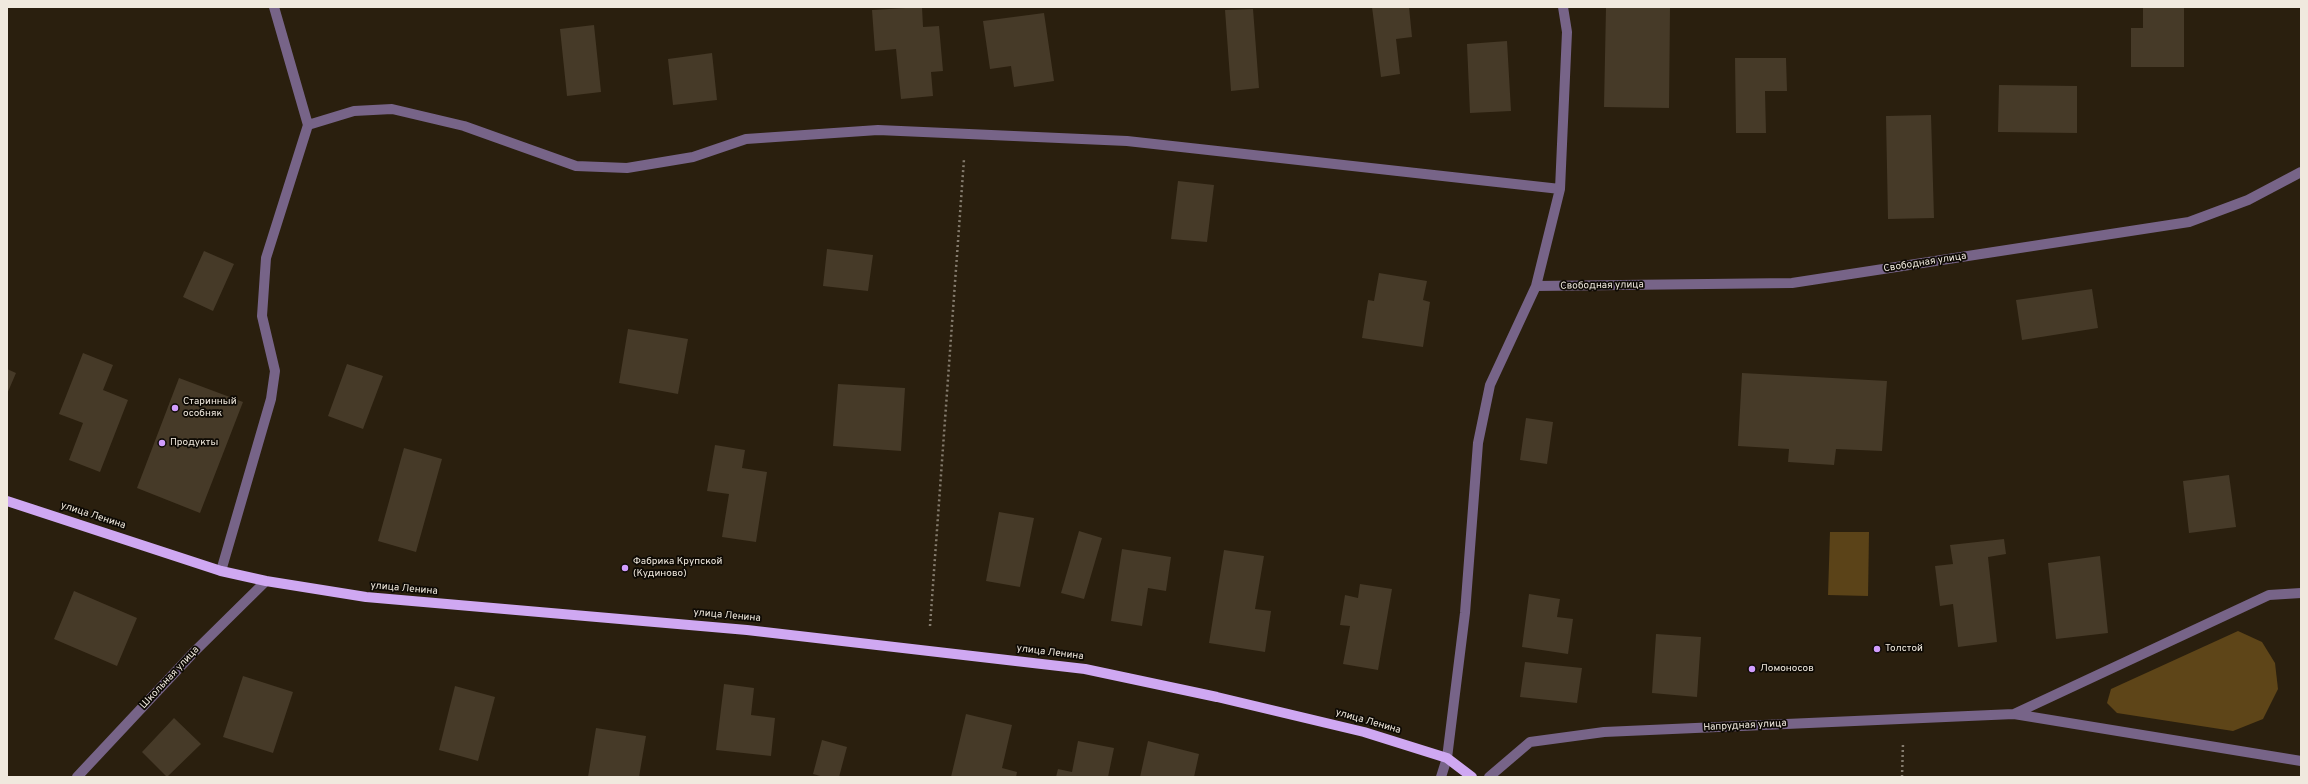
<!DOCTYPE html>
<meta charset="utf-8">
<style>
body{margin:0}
#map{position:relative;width:2308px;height:784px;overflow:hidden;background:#2a1f0e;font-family:Overpass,sans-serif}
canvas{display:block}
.frame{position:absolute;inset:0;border:8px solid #f0e9de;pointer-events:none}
</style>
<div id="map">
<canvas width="2308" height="784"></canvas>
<div class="frame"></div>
</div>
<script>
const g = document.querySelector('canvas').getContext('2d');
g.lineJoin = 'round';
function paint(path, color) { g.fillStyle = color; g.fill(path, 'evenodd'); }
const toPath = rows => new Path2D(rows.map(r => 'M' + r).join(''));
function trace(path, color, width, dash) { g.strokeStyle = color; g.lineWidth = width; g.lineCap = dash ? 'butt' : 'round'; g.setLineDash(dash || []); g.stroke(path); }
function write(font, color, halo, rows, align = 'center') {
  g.font = font + ' Overpass,sans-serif'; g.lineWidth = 3.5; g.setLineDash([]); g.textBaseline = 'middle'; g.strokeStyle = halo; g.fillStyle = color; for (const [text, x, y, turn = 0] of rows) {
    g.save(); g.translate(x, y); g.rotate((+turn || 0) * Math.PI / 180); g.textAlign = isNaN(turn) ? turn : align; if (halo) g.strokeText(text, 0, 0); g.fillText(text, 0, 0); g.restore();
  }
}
const green = toPath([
 [1830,532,1869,532,1868,596,1828,595]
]);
const forest = toPath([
 [2238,631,2262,642,2275,663,2278,689,2263,719,2233,731,2117,713,2107,703,2111,689]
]);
const building = toPath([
 [922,7,923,27,939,26,943,71,931,72,933,96,901,99,896,49,875,51,872,10],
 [1372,7,1409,7,1412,37,1396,39,1400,74,1381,77],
 [1606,7,1670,7,1669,108,1604,107],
 [2143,7,2184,7,2184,67,2131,67,2131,28,2143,28],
 [1253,9,1259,88,1231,91,1225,10],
 [1044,13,1054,81,1014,87,1011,66,990,69,983,21],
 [594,25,601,92,567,96,560,29],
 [1507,41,1511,111,1470,113,1467,44],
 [712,53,717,100,673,105,668,59],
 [1735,58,1786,58,1787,91,1765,91,1766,133,1736,133],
 [1999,85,2077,86,2077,133,1998,132],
 [1931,115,1934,218,1888,219,1886,116],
 [1178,181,1214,185,1207,242,1171,239],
 [827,249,873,255,868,291,823,286],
 [204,251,234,264,213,311,183,297],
 [1379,273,1427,281,1423,300,1430,302,1423,347,1362,338,1368,300,1374,301],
 [2092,289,2098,328,2022,340,2016,300],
 [628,329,688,339,678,394,619,383],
 [83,353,113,365,103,390,128,400,100,472,69,460,83,423,59,414],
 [347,364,383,376,363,429,328,416],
 [7,369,16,373,7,394],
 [1742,373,1887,381,1882,451,1836,449,1834,465,1788,462,1789,449,1738,446],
 [179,378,243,402,200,513,137,488],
 [838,384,905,388,901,451,833,446],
 [1526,418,1553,422,1547,464,1520,460],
 [715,445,745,450,742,468,767,472,756,542,722,537,729,494,707,491],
 [404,448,442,459,416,552,378,541],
 [2229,475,2236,527,2189,533,2183,481],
 [999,512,1034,518,1020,587,986,581],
 [1079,531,1102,538,1084,599,1061,593],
 [2004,539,2006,554,1988,557,1997,642,1958,647,1953,604,1940,606,1935,566,1953,564,1950,545],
 [1122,549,1171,557,1166,591,1148,588,1142,626,1111,621],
 [1224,550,1264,556,1255,609,1271,611,1265,652,1209,643],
 [2100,556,2108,633,2056,639,2048,563],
 [1360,584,1392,589,1378,670,1343,664,1350,626,1340,625,1345,595,1358,598],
 [74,591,137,618,117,666,54,639],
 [1529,594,1560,599,1557,617,1573,619,1568,654,1522,647],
 [1656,634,1701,637,1697,697,1652,693],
 [1525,662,1582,668,1577,703,1520,697],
 [243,676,293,692,273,753,223,737],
 [724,684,754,688,751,715,775,718,771,756,716,750],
 [455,686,495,697,478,761,439,750],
 [966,714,1012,725,1002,768,1017,772,1016,777,951,777],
 [174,718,201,744,167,777,142,752],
 [596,728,646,736,639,777,588,777],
 [822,740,847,747,839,777,824,777,813,774],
 [1078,741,1114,748,1108,777,1056,777,1058,769,1072,772],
 [1148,741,1199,754,1194,777,1140,777]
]);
const path = toPath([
 [930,626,964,159],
 [1902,777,1903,743]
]);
const minor = toPath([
 [308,125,354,111,392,109,464,126,576,166,627,168,693,157,746,139,878,130,1127,141,1560,189],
 [1536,286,1792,283,2189,222,2248,200,2301,172],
 [221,571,271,399,275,371,262,316,266,258,308,125,274,7],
 [2014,714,2269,595,2301,593],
 [77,777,195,651,266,581],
 [1441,777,1447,758,1465,613,1478,443,1490,385,1536,286,1560,189,1567,32,1563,7],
 [1489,777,1530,742,1604,732,2014,714,2301,761]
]);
const major = toPath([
 [7,501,221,571,266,581,366,597,747,630,1085,669,1217,697,1364,732,1447,758,1472,777]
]);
const markers = [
 [175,408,4,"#d19dfe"],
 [162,443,4,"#d19dfe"],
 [625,568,4,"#d19dfe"],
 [1877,649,4,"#d19dfe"],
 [1752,669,4,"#d19dfe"]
];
const streetNames = [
 ["Свободная улица",1925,263,-9],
 ["Свободная улица",1602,286,-1],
 ["улица Ленина",93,516,18],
 ["улица Ленина",404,589,5],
 ["улица Ленина",727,616,5],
 ["улица Ленина",1050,653,7],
 ["Школьная улица",170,678,-47],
 ["улица Ленина",1368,722,16],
 ["Напрудная улица",1745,726,-3]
];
const poiNames = [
 ["Старинный",183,402],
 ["особняк",183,414],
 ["Продукты",170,443],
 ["Фабрика Крупской",633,562],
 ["(Кудиново)",633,574],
 ["Толстой",1885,649],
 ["Ломоносов",1760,669]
];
paint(green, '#5b4318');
paint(forest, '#5e4518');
paint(building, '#463a28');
trace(path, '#857c6e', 2.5, [2, 3]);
trace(minor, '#776488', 10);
trace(major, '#cfa8f2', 10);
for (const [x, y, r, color] of markers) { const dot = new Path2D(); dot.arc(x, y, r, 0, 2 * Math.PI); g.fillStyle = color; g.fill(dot); trace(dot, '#0e0a04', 1.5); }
write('10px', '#f0e9de', '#0e0a04', streetNames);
write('10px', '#f0e9de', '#0e0a04', poiNames, 'left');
</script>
